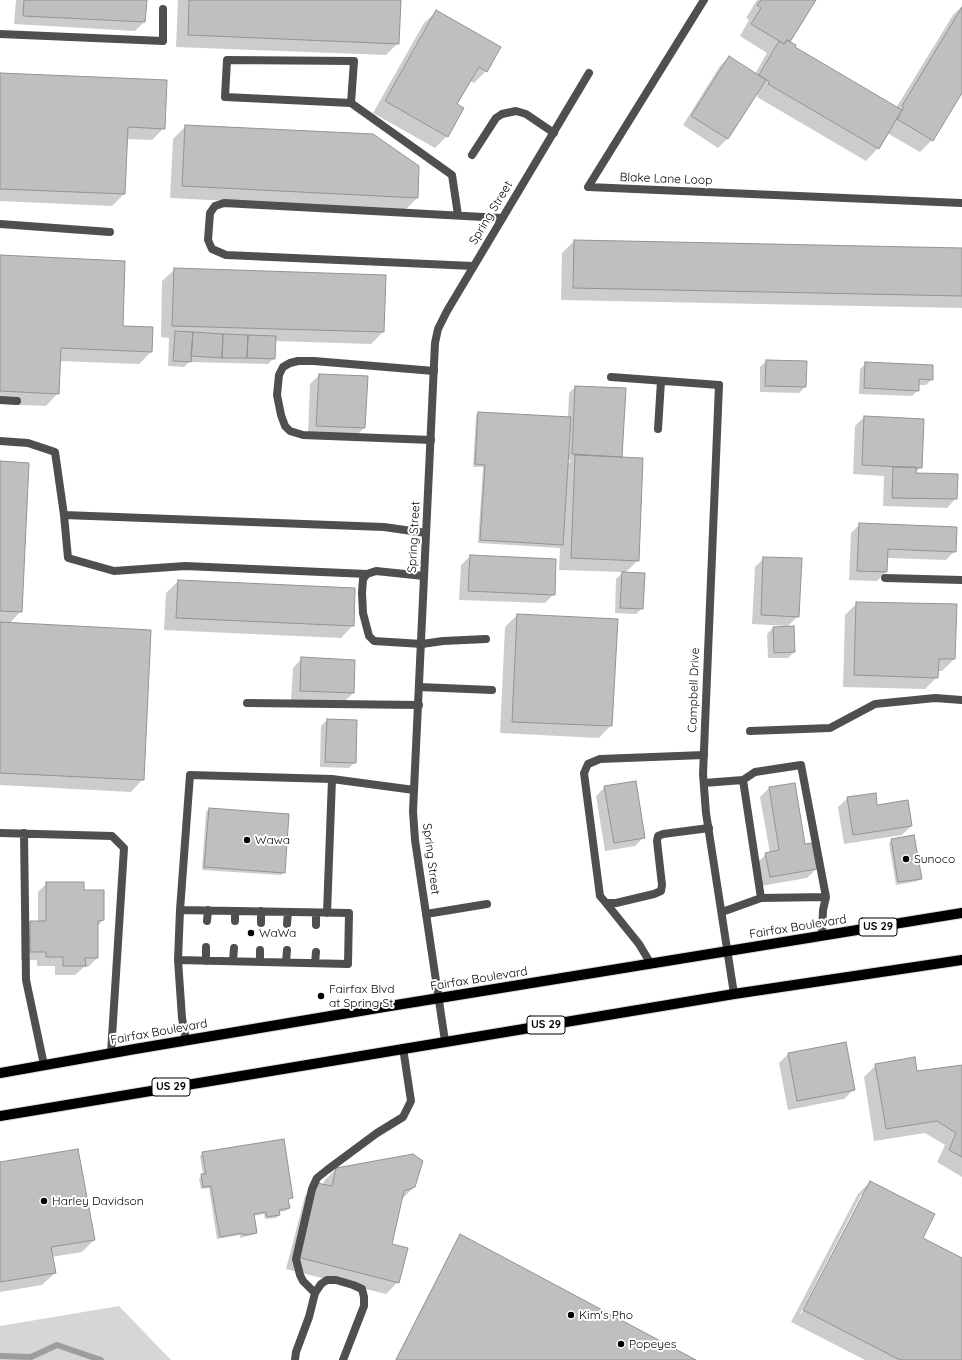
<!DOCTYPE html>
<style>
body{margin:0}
canvas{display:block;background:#fff}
</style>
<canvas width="962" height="1360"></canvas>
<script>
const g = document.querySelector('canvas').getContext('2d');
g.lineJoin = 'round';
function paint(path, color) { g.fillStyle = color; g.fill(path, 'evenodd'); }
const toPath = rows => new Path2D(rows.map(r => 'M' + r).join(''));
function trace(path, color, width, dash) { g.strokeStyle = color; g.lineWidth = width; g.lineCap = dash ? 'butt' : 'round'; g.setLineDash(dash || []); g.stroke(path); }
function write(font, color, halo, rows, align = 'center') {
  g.font = font + ' Quicksand,sans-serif'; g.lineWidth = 4; g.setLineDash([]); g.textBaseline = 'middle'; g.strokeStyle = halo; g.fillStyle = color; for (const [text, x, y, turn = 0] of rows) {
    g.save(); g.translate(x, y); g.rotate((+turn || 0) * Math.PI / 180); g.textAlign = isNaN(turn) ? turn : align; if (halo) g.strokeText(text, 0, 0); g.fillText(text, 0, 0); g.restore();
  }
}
const green = toPath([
 [119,1306,171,1360,0,1360,0,1326]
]);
const shadow = toPath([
 [16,0,146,0,144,22,135,31,14,24],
 [178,0,400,0,398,43,386,55,176,47],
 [757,0,815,0,789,42,793,47,896,108,953,15,962,6,962,91,932,140,920,152,887,133,878,148,866,161,757,97,758,95,756,94,727,139,718,148,683,125,720,66,729,57,755,74,767,53,740,36,749,20,746,18],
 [437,11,486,71,474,83,470,81,456,105,447,136,435,148,373,113,424,23],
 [0,74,164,128,152,140,127,139,124,194,112,206,0,201],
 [185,127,417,198,405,210,170,198,173,139],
 [574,241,962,249,962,308,561,300,562,253],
 [0,256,122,327,151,352,139,364,59,361,58,393,46,406,0,404],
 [175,269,385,275,383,332,371,344,274,341,274,358,268,364,189,362,184,367,168,366,169,338,161,337,162,281],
 [766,361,805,387,799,393,760,392,760,367],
 [866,363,932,379,926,385,918,385,918,390,912,396,859,394,860,369],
 [319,375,364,428,355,437,308,435,310,384],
 [575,387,621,456,620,458,638,560,625,573,642,608,636,614,615,613,616,579,623,572,559,570,560,548,478,543,483,467,473,467,476,415,479,413,568,418,569,393],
 [567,460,571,460,567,465],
 [864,417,921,467,914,474,956,498,947,508,883,506,884,476,853,474,855,426],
 [0,462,21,611,9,624,143,779,131,792,0,785],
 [860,524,955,551,946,560,887,558,886,572,877,581,849,580,851,533],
 [470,556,554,594,545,603,459,600,461,565],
 [764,558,798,616,788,626,752,624,755,567],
 [178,581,353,625,341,638,164,630,166,593],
 [857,603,956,605,954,659,942,671,937,671,937,677,925,689,843,687,845,615],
 [517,615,611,725,599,738,500,733,505,627],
 [773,628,794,652,788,658,768,658,767,634],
 [302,658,354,661,353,693,344,702,291,700,293,668],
 [327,720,355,762,349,768,320,767,321,726],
 [605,787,644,837,635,846,605,851,596,796],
 [769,788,804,845,816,869,807,878,761,886,757,863,766,854,770,853,760,797],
 [848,798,876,806,911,826,902,835,844,844,838,807],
 [209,809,284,872,281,875,202,870,206,812],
 [892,840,920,878,918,881,896,885,889,843],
 [47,883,83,891,103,920,97,927,97,958,88,967,84,967,75,975,55,975,55,966,37,966,37,960,21,960,21,932,30,922,38,922,38,892],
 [788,1054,853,1090,844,1099,788,1110,779,1063],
 [876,1065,916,1073,962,1066,962,1177,937,1162,945,1145,925,1133,874,1141,864,1077],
 [203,1153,292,1197,288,1200,289,1208,286,1211,279,1212,279,1215,276,1218,265,1219,264,1214,253,1216,256,1233,253,1235,240,1238,240,1235,217,1239,209,1188,201,1189,199,1178,203,1175,200,1156],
 [0,1163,94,1240,82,1252,51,1257,55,1273,42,1285,0,1292],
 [336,1169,414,1187,402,1199,391,1245,398,1282,386,1294,286,1269,305,1196,317,1184,323,1185,324,1181],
 [870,1182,922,1238,962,1259,962,1360,865,1360,791,1322,858,1194],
 [861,1195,864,1195,801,1314,800,1314],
 [460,1235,694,1360,395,1360,458,1238]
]);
const stream = toPath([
 [0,1356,31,1357,57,1345,101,1360]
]);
const building = toPath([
 [24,0,147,0,145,22,23,16,24,0],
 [189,0,401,0,399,44,188,35,189,0],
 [761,0,816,0,790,42,787,40,784,44,751,24,761,8,757,5,761,0],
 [962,7,962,93,933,141,897,119,904,107,902,106,962,7],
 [436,10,501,47,487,72,479,67,457,104,464,108,448,137,385,101,436,10],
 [787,40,796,45,795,47,902,110,879,149,768,84,770,82,759,75,779,41,784,44,787,40],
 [729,56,766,80,728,139,691,116,729,56],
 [0,73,167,80,165,129,128,127,125,194,0,189,0,73],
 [185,125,373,134,419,166,418,198,182,186,185,125],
 [574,240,962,248,962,296,573,288,574,240],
 [0,255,125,261,123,326,153,327,152,352,61,348,59,394,0,391,0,255],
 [174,268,386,275,384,332,172,326,174,268],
 [175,331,193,332,191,362,173,361,175,331],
 [193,332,223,334,222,358,191,356,193,332],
 [223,334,248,335,247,358,222,358,223,334],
 [248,335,276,336,275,359,247,358,248,335],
 [766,360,807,361,806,387,765,386,766,360],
 [865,362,933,365,933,380,919,379,919,391,864,388,865,362],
 [319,374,368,376,365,428,316,426,319,374],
 [575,386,626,388,622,457,572,454,575,386],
 [478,412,571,417,563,545,480,540,485,465,475,464,478,412],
 [864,416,924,419,922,468,862,465,864,416],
 [575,455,643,458,639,561,571,558,575,455],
 [0,461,29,463,22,612,0,611,0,461],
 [893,467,916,467,916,473,958,474,957,499,892,498,893,467],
 [859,523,957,527,956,552,888,549,887,572,857,571,859,523],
 [470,555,556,559,555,595,468,591,470,555],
 [763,557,802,558,799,617,761,615,763,557],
 [622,572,645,573,643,609,620,608,622,572],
 [178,580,355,588,354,626,176,618,178,580],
 [856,602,957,604,955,659,939,659,938,678,854,675,856,602],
 [517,614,618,619,612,726,512,722,517,614],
 [0,622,151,630,144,780,0,773,0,622],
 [794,626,795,652,774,653,773,627,794,626],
 [301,657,355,660,354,693,300,691,301,657],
 [327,719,357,720,356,763,325,762,327,719],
 [636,781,645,838,614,843,604,786,636,781],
 [795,783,805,844,812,843,817,869,770,877,765,853,779,850,769,787,795,783],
 [876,793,877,805,908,800,912,826,853,835,847,797,876,793],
 [209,808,289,814,285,873,204,867,209,808],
 [914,835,922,879,898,882,891,839,914,835],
 [46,882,84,882,84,890,104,890,104,920,98,921,98,958,85,958,86,966,63,966,63,957,46,957,46,952,30,952,30,921,46,921,46,882],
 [846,1042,855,1090,797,1101,788,1053,846,1042],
 [915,1057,917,1071,962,1065,962,1157,949,1150,956,1133,937,1121,886,1129,875,1064,915,1057],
 [284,1139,293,1198,288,1199,290,1208,279,1210,280,1215,267,1217,266,1212,254,1214,257,1233,243,1235,242,1233,220,1237,211,1186,203,1187,201,1174,206,1174,202,1152,284,1139],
 [78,1149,95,1240,51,1247,56,1273,0,1282,0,1162,78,1149],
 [413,1154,423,1161,415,1187,404,1191,392,1244,408,1248,399,1283,297,1257,317,1183,332,1186,336,1168,413,1154],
 [870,1181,935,1214,923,1238,962,1258,962,1360,900,1360,803,1310,870,1181],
 [460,1234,696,1360,396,1360,460,1234]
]);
const lane = toPath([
 [0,34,163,41,163,9],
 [351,103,354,61,227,60,225,97,351,103,452,175,458,215],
 [472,155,496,118,502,114,516,111,526,114,554,133],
 [0,224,110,232],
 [473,266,226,255,212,249,208,240,210,213,215,206,224,203,502,218],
 [611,377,719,385],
 [0,400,17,401],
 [658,429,661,381],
 [431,440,303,435,290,431,285,426,281,415,277,395,279,375,283,367,290,363,298,361,314,361,434,371],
 [0,441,28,443,55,452,64,515,384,527,426,533],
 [64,515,68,558,114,571,185,566,367,574],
 [424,576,376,571,367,574,363,579,362,593,363,613,369,636,374,641,422,644,443,641,486,639],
 [885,578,962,580],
 [419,687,492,690],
 [247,703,419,705],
 [750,731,830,728,875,704,935,698,962,700],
 [704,755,600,759,588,764,584,773,600,896,606,903,616,903,654,894,661,891,662,885,657,841,658,836,663,834,709,828],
 [743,780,761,898],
 [704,783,743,780,755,772,801,765,826,897,823,910,822,936],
 [0,833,112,836,124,848,111,1053],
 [24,833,26,980,44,1065],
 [606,903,639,944,651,964],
 [722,912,761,898,826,897],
 [327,913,332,779],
 [426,914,487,904],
 [207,921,208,910],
 [235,921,235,911],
 [261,923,261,911],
 [287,924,288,912],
 [316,925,316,913],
 [178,960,348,964,349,913,180,910],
 [206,961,206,947],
 [233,961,234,948],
 [260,962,260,950],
 [286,962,287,950],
 [315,963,316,952],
 [186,1040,182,1018,178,960,180,910,190,775,332,779,414,790],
 [315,1293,303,1281,300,1275,296,1259,312,1189,317,1178,327,1170,377,1133,403,1117,411,1101,403,1048],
 [295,1360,296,1352,309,1317,315,1293,321,1284,327,1280,336,1280,353,1285,362,1289,364,1297,364,1306,343,1360]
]);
const street = toPath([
 [704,0,588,187,962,203],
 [719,385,703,774,706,813,734,994],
 [445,1041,415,840,413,811,435,343,438,329,447,311,589,73]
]);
const primary = toPath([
 [0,1073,135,1049,384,1007,962,913],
 [0,1116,734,994,962,960]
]);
const markers = [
 [247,840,4,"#000"],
 [906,859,4,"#000"],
 [251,933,4,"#000"],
 [321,996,4,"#000"],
 [44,1201,4,"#000"],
 [571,1315,4,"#000"],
 [621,1344,4,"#000"]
];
const shields = [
 [878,927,38],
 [546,1025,38],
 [171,1087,38]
];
const shieldNames = [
 ["US 29",878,927],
 ["US 29",546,1025],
 ["US 29",171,1087]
];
const streetNames = [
 ["Blake Lane Loop",666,179,2],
 ["Spring Street",491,213,-59],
 ["Spring Street",414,537,-87],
 ["Campbell Drive",694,690,-88],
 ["Spring Street",431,859,83],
 ["Fairfax Boulevard",798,927,-9],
 ["Fairfax Boulevard",479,979,-9],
 ["Fairfax Boulevard",159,1032,-10]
];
const poiNames = [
 ["Wawa",255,840],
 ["Sunoco",914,859],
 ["WaWa",259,933],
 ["Fairfax Blvd",329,989],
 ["at Spring St",329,1003],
 ["Harley Davidson",52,1201],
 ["Kim's Pho",579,1315],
 ["Popeyes",629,1344]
];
paint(green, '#d6d6d6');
paint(shadow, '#0003');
trace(stream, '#9d9d9d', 6);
paint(building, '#bfbfbf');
trace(building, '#939393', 1);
trace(primary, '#dbdbdb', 12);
trace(lane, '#4f4f4f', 8);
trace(street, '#4f4f4f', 8);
trace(primary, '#000', 10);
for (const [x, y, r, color] of markers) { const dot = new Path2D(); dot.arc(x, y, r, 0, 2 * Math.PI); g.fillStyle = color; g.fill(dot); trace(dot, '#fff', 1.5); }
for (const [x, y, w] of shields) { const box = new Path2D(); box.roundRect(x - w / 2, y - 9, w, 18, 3); g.fillStyle = '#fff'; g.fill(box); trace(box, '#000', 1); }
write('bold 11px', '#000', null, shieldNames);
write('12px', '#000', '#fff', streetNames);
write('12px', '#000', '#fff', poiNames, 'left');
</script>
